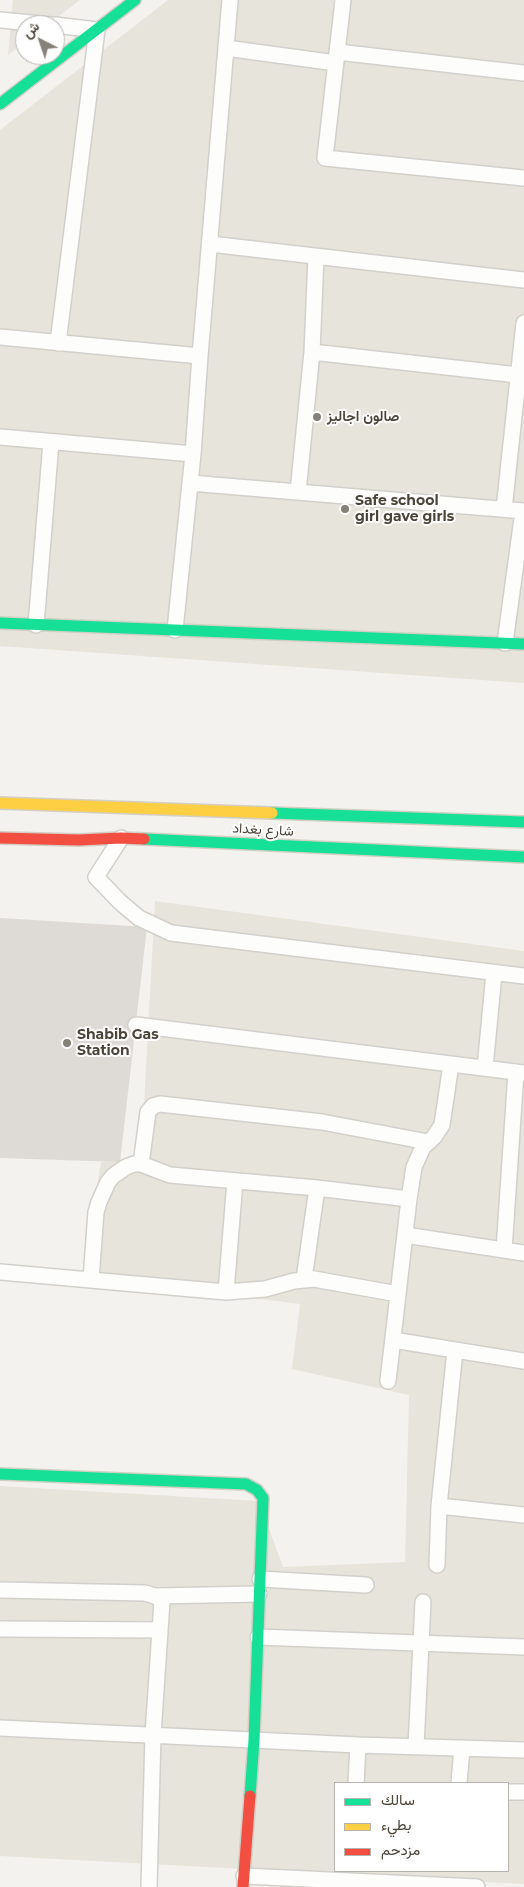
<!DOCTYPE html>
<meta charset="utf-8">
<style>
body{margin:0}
#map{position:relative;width:524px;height:1887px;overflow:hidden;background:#f4f2ee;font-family:Montserrat,Vazirmatn,sans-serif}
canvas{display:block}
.legend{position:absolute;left:334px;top:1782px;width:175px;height:90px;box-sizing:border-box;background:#fff;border:1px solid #b7b4b0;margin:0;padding:6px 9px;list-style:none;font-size:15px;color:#4b4439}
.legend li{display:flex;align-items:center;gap:10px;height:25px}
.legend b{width:25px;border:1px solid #b7b4b0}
.north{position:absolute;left:15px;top:15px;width:50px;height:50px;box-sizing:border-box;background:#fff;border:1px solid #b7b4b0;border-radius:50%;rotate:319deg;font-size:14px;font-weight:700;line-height:20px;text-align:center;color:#4b4439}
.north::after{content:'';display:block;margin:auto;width:18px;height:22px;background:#868178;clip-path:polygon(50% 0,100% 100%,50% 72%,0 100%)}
</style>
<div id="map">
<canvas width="524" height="1887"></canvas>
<ul class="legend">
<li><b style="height:6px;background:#16e098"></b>سالك</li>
<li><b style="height:6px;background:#ffcf43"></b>بطيء</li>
<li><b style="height:6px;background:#f24e42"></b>مزدحم</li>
</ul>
<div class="north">ش</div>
</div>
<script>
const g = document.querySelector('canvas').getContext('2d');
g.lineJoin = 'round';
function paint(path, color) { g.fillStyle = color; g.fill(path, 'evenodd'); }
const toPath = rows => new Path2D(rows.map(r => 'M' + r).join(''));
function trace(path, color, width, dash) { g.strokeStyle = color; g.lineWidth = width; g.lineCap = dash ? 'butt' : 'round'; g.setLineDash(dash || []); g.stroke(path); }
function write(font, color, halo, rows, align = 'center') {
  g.font = font + ' Montserrat,Vazirmatn,sans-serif'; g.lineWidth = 4; g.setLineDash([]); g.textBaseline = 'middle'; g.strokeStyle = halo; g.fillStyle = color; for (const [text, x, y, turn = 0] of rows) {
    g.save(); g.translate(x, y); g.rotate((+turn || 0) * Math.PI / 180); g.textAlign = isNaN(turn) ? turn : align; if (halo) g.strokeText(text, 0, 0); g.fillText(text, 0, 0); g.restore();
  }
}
const residential = toPath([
 [13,0,80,0,47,25,25,25,25,42,8,55],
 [168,0,524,0,524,683,0,646,0,130],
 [155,901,524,951,524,1884,0,1856,0,1486,259,1501,283,1567,405,1562,409,1395,292,1369,300,1304,134,1283,84,1271,101,1162,141,1160],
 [335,1783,508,1783,508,1871,335,1871]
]);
const building = toPath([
 [0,918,147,927,120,1162,0,1158]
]);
const street = toPath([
 [343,0,325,158,524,178],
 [0,20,51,25],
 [55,25,97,30,58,343],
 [226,48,336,63],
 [337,52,524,73],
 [210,244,524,280],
 [0,337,200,356],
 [312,352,518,375],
 [0,437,193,454],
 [190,483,524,511],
 [298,492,312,352,316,257],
 [504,509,524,323],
 [36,625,51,442],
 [175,630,193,454,200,356,230,0],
 [505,643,523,511],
 [121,838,96,877,120,902,139,918,171,933,524,976],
 [136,1025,524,1073],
 [485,1068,494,973],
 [141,1164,148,1112,153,1106,160,1104,322,1122,428,1142],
 [405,1235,524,1253],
 [504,1250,516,1072],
 [0,1272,226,1292,265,1289,294,1281,314,1279,398,1294],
 [91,1279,96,1212,99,1202,108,1182,113,1176,126,1167,134,1164,141,1164,170,1175,317,1188,409,1199],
 [304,1279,317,1188],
 [226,1292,235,1181],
 [393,1340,524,1361],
 [388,1381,409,1199,414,1167,423,1147,434,1137,442,1125,451,1064],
 [439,1506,524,1515],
 [437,1565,439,1506,455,1350],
 [260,1579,366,1585],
 [0,1590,145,1593,155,1596,162,1601,153,1735,149,1887],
 [155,1596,259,1594],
 [0,1629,160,1630],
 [258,1637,524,1647],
 [0,1728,358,1745,524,1750],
 [416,1746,423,1602],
 [356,1783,358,1745],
 [459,1783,462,1748],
 [508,1792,524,1792],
 [244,1876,477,1887]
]);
const fast = toPath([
 [0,104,135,0],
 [0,623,524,644],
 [272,813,524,822],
 [144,839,524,857],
 [0,1474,246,1484,257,1490,263,1498,254,1740,250,1796]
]);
const slow = toPath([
 [0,803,272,813]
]);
const jam = toPath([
 [0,838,79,840,121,838,144,839],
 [243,1887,250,1796]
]);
const markers = [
 [317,417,5,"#868178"],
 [345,509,5,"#868178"],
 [67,1043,5,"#868178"]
];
const poiNames = [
 ["صالون اجاليز",327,417],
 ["Safe school",355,501],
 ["girl gave girls",355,517],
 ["Shabib Gas",77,1035],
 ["Station",77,1051]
];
const streetNames = [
 ["شارع بغداد",263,830,3]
];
paint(residential, '#e7e4dc');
paint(building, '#dedbd6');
trace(street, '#d2d0cb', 18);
trace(fast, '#d3cfc5', 14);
trace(slow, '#d3cfc5', 14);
trace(jam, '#d3cfc5', 14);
trace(street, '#fdfdfc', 15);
trace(fast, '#16e098', 11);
trace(slow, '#ffcf43', 11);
trace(jam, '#f24e42', 11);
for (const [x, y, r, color] of markers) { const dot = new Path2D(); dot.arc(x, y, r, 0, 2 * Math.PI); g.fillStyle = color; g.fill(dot); trace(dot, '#fff', 2); }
write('bold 14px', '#4b4439', '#fff', poiNames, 'left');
write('14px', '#4b4439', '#fff', streetNames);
</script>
